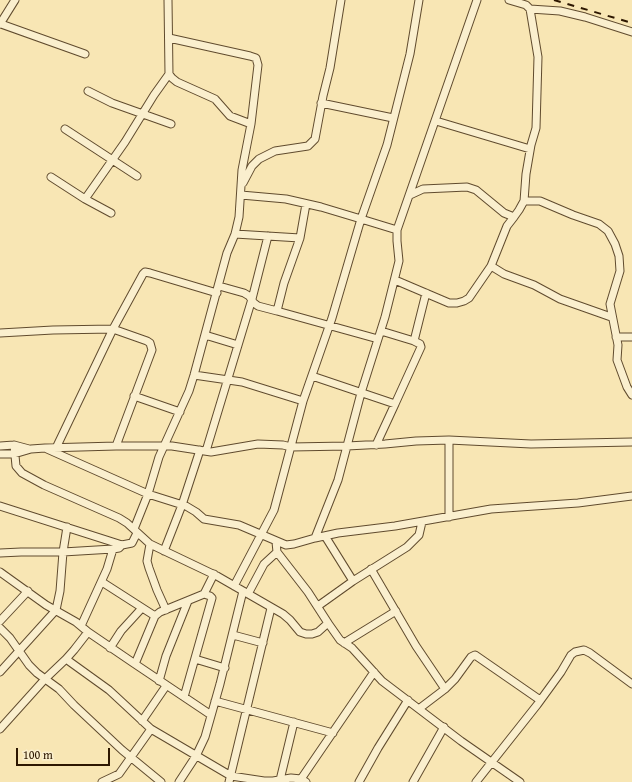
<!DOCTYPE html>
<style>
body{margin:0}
#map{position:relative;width:632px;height:782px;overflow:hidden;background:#f8e6b4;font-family:"Gentium Book Plus",serif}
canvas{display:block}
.scale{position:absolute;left:16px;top:748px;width:94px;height:18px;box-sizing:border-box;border:2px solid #2d1701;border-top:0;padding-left:5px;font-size:12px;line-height:14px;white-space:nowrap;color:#2d1701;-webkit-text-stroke:3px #faefce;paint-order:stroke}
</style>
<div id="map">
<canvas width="632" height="782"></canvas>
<div class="scale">100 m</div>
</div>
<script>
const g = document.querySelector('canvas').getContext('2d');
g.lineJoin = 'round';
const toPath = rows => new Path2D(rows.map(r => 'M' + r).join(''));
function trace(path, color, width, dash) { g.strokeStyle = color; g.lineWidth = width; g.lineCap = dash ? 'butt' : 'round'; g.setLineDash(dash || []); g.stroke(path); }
const street = toPath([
 [509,0,526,5,530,9,538,57,536,128,531,145,526,174,524,201],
 [530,9,560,11,585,17,632,32],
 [0,24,15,0],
 [1,24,85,54],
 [169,38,250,56,256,58,258,65,251,124],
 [88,91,112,103,171,124],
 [321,103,393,118],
 [436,121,530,149],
 [65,129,137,176],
 [51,177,85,199,111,213],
 [243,183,252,166,259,159,275,151,308,146,315,139,323,96,330,68,341,0],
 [241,195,286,199,321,207,361,219,387,145,410,54,419,0],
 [410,195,423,189,467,187,476,190,504,213,514,217,519,210,524,201,540,201,573,215,599,224,608,231,615,244,619,256,620,271,610,304,618,345,617,360,627,387,632,395],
 [85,199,125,142,154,95,169,74],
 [514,217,507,226,491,266,504,274,534,285,560,299,611,317],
 [397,230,477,0],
 [235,234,300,238],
 [395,280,449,303,457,303,464,301,469,298,491,266],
 [219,286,244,293,249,296,254,303,258,306,277,311,284,283,300,238,306,204],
 [277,311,378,339],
 [381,331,414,341,420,344,421,347,395,404],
 [0,333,53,330,113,329,147,341,150,343,152,350,116,446],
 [205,335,238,345],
 [616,337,632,337],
 [414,341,426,293],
 [194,375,242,382,303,401,274,510,234,586],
 [312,376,395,404,376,445],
 [134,396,180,412],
 [303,401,332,318,361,219,397,230,397,241,399,261,385,317,361,393,338,480,315,538],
 [449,440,449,517],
 [14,445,16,466,22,473,44,485,119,518,127,523,150,544,217,576,283,614,290,620,300,632,306,634,312,634,318,632,328,623,308,592,277,552,276,542],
 [0,446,14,445,29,449],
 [56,448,113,329,143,274,145,272,150,273,217,293],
 [47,449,148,494,186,506,196,512,204,519,239,525,286,545,294,544,315,538,338,533,395,526,491,509,578,503,632,496],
 [206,451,252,299,268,236],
 [0,454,14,454,31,449,45,448,116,446,172,446,211,452,258,444,283,445,291,447,347,446,385,444,416,441,449,440,531,444,632,442],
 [0,506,122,545,132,543,137,533],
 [134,529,148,494,159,457,189,391,194,375,227,253,235,234,239,217,242,170,251,124,230,116,215,99,177,82,172,78,169,74,168,0],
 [325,536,353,581],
 [150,544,147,561,149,568,157,590,166,610],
 [164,551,182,505,200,450],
 [0,553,21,552,63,552,113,549,119,548,122,545],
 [371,569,416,646,445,689],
 [0,572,46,605,76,622,88,632,74,650,66,659],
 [102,582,155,616,160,612,204,594,214,574],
 [248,594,264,564,277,552],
 [318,606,353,581,407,547,419,535,422,522],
 [155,616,135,664,211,715],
 [0,621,28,591],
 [328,623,340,640,352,648,382,681,461,741,520,782],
 [81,626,107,569,113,549],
 [0,628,10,638,29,665,37,673,59,689,74,705,122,750,161,782],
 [88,632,135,664],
 [233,635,263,643],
 [344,643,396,611],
 [110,648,121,631,142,608],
 [195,659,225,668],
 [0,672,56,610,60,591,63,552,67,527],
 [159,681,166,656,188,601],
 [184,697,212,598,210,596,204,594],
 [215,701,333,733],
 [420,708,445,689,455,679,471,657,475,655,540,700],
 [142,721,166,686],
 [0,729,45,679,66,659,109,690,151,729,231,776,264,781,273,781,291,778,301,779,306,782],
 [301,779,374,672],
 [280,780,294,722],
 [102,782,119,774,151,729],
 [179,782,196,756,205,737,220,684,243,591],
 [229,782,271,608],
 [359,782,378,748,408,700],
 [413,782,444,727],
 [476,782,537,705,561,672,571,655,575,652,584,650,590,653,632,684]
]);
const rail = toPath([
 [554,0,632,23]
]);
trace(street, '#604b2e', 9);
trace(street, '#faefce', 7);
trace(rail, '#2d1701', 2, [7, 7]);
</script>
